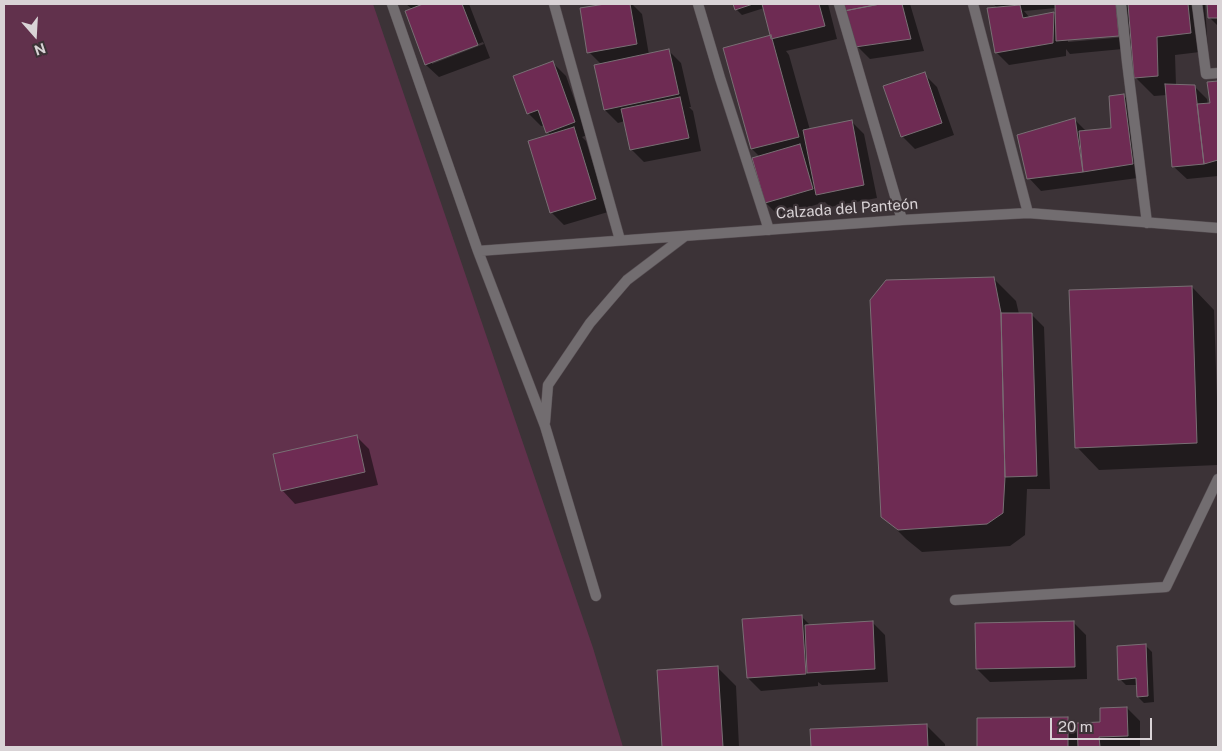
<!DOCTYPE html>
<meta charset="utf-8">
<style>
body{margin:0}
#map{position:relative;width:1222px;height:751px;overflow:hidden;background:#3c3337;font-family:"Public Sans",sans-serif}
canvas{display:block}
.frame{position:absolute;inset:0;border:5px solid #d9d3d6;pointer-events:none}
.north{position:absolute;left:10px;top:10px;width:50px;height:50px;-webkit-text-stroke:4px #3c3337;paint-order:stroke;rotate:161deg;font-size:14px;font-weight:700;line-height:20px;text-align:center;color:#d9d3d6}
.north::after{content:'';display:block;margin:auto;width:18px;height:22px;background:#d9d3d6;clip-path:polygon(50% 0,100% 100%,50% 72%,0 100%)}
.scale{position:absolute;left:1050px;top:718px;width:102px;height:22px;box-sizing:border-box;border:2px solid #d9d3d6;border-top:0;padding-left:6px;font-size:15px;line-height:18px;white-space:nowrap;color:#d9d3d6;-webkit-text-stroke:4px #3c3337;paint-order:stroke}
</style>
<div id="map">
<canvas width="1222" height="751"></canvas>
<div class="frame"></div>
<div class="north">N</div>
<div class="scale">20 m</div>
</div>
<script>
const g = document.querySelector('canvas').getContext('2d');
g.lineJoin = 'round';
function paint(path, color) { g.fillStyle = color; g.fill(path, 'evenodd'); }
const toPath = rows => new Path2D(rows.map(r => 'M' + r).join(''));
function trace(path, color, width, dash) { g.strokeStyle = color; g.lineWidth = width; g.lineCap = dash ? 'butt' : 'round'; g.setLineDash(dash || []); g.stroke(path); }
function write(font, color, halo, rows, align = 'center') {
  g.font = font + ' "Public Sans",sans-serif'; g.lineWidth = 4.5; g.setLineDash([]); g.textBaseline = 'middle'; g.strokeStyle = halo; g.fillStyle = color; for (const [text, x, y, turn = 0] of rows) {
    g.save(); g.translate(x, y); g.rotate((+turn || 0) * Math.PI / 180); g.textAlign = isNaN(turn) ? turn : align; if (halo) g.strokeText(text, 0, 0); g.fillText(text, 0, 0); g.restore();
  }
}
const green = toPath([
 [4,4,373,4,593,648,623,747,4,747]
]);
const shadow = toPath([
 [406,4,469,4,490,58,439,77,426,65,406,11,412,9],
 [483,42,484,44,432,64,432,62],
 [613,4,632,4,642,14,649,55,668,50,681,63,691,107,689,107,693,111,701,151,644,162,631,149,625,121,618,123,605,110,602,65,589,52,582,9],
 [734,4,828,4,837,39,786,51,789,55,810,130,851,121,864,134,877,198,830,207,825,202,779,216,766,203,760,157,752,149,724,49,771,36,764,8,742,15,736,9],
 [844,4,910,4,924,51,870,59,857,46],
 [993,4,1127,4,1129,6,1129,4,1205,4,1208,51,1175,55,1176,85,1194,86,1207,99,1208,105,1211,105,1208,83,1218,82,1218,176,1187,179,1174,167,1167,95,1154,96,1136,78,1133,48,1070,54,1066,49,1066,56,1009,65,996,52,998,8],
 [1056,8,1056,16,1054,13,1030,18,1024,11],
 [1125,34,1126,37,1068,42,1068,39],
 [1208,4,1218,4,1218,26,1210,18],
 [553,63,566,76,587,135,582,137,586,141,608,212,564,225,551,212,551,135,547,132,545,125,541,126,528,113],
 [924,74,937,87,954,135,915,149,902,136],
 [1123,95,1136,108,1145,177,1041,191,1029,178,1074,119,1087,132,1113,129],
 [993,278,1016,301,1019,314,1031,314,1044,327,1050,489,1027,489,1025,535,1010,546,922,552,906,539,883,516],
 [1192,287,1214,310,1218,428,1218,465,1099,470,1077,447],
 [356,436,369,449,378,485,295,504,283,491],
 [801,616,811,626,872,622,885,635,888,682,822,685,818,682,818,686,761,691,748,678],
 [1073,622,1086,635,1087,679,990,682,977,669],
 [1146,646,1152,652,1154,702,1144,703,1138,697,1137,685,1126,685,1120,679],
 [717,667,736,686,739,747,663,747,659,671],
 [1127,708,1140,721,1140,747,978,747,978,719,1067,718,1078,729,1101,724],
 [927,726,945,744,945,747,812,747,812,730]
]);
const building = toPath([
 [423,4,462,4,478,45,425,65,405,11,423,4],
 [605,4,630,4,637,44,587,53,580,8,605,4],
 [733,4,753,4,735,10,733,4],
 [762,4,819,4,825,26,771,39,762,4],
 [842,4,880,4,844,11,842,4],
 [880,4,902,4,911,39,855,47,844,11,880,4],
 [1055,4,1116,4,1119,36,1056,41,1055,4],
 [1128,4,1188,4,1191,33,1157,37,1158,76,1134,78,1128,4],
 [1207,4,1218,4,1218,18,1208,18,1207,4],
 [1020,5,1023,18,1054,12,1053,43,995,53,987,8,1020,5],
 [771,35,799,137,751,149,723,48,771,35],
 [669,49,679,94,604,110,594,65,669,49],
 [553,61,575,122,546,133,538,110,527,114,513,76,553,61],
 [925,72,942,123,901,137,883,86,925,72],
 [1218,81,1218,160,1204,164,1197,104,1210,103,1207,82,1218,81],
 [1165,84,1195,85,1204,164,1172,167,1165,84],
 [1124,94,1133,164,1083,172,1079,131,1111,128,1109,96,1124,94],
 [680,97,689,138,630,150,621,109,680,97],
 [1075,118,1083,172,1027,179,1017,135,1075,118],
 [852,120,864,185,816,195,803,130,852,120],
 [574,127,596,199,550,213,528,141,574,127],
 [800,144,813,189,765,203,752,158,800,144],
 [994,277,1001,313,1005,477,1003,513,987,524,898,530,881,517,870,300,886,280,994,277],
 [1192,286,1197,443,1075,448,1069,290,1192,286],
 [1001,313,1032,313,1037,476,1005,477,1001,313],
 [357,435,365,472,281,491,273,454,357,435],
 [802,615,806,674,747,678,742,619,802,615],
 [873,621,875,669,807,673,805,625,873,621],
 [1074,621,1075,667,976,669,975,623,1074,621],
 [1146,644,1148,696,1137,697,1136,678,1118,680,1117,646,1146,644],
 [718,666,723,747,662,747,657,670,718,666],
 [1127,707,1128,736,1099,737,1100,747,1078,747,1077,723,1100,722,1100,708,1127,707],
 [1068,717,1068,747,977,747,977,718,1068,717],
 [927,724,928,747,811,747,810,729,927,724]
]);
const street = toPath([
 [392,4,478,251,545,426,596,596],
 [554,4,620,240],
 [698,4,720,78,769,230],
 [839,4,902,220],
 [973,4,1028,213],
 [1121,4,1127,62,1147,223],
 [1197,4,1206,74,1218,73],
 [478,251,902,220,1028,213,1218,228],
 [545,422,548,385,590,323,627,280,685,236],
 [955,600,1166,587,1218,479]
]);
const streetNames = [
 ["Calzada del Panteón",847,209,-4]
];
paint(green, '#61314c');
paint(shadow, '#0007');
paint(building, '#6e2b53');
trace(building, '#796f74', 1);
trace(street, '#585054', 11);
trace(street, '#726d70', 10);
write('15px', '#d9d3d6', '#3c3337', streetNames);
</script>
